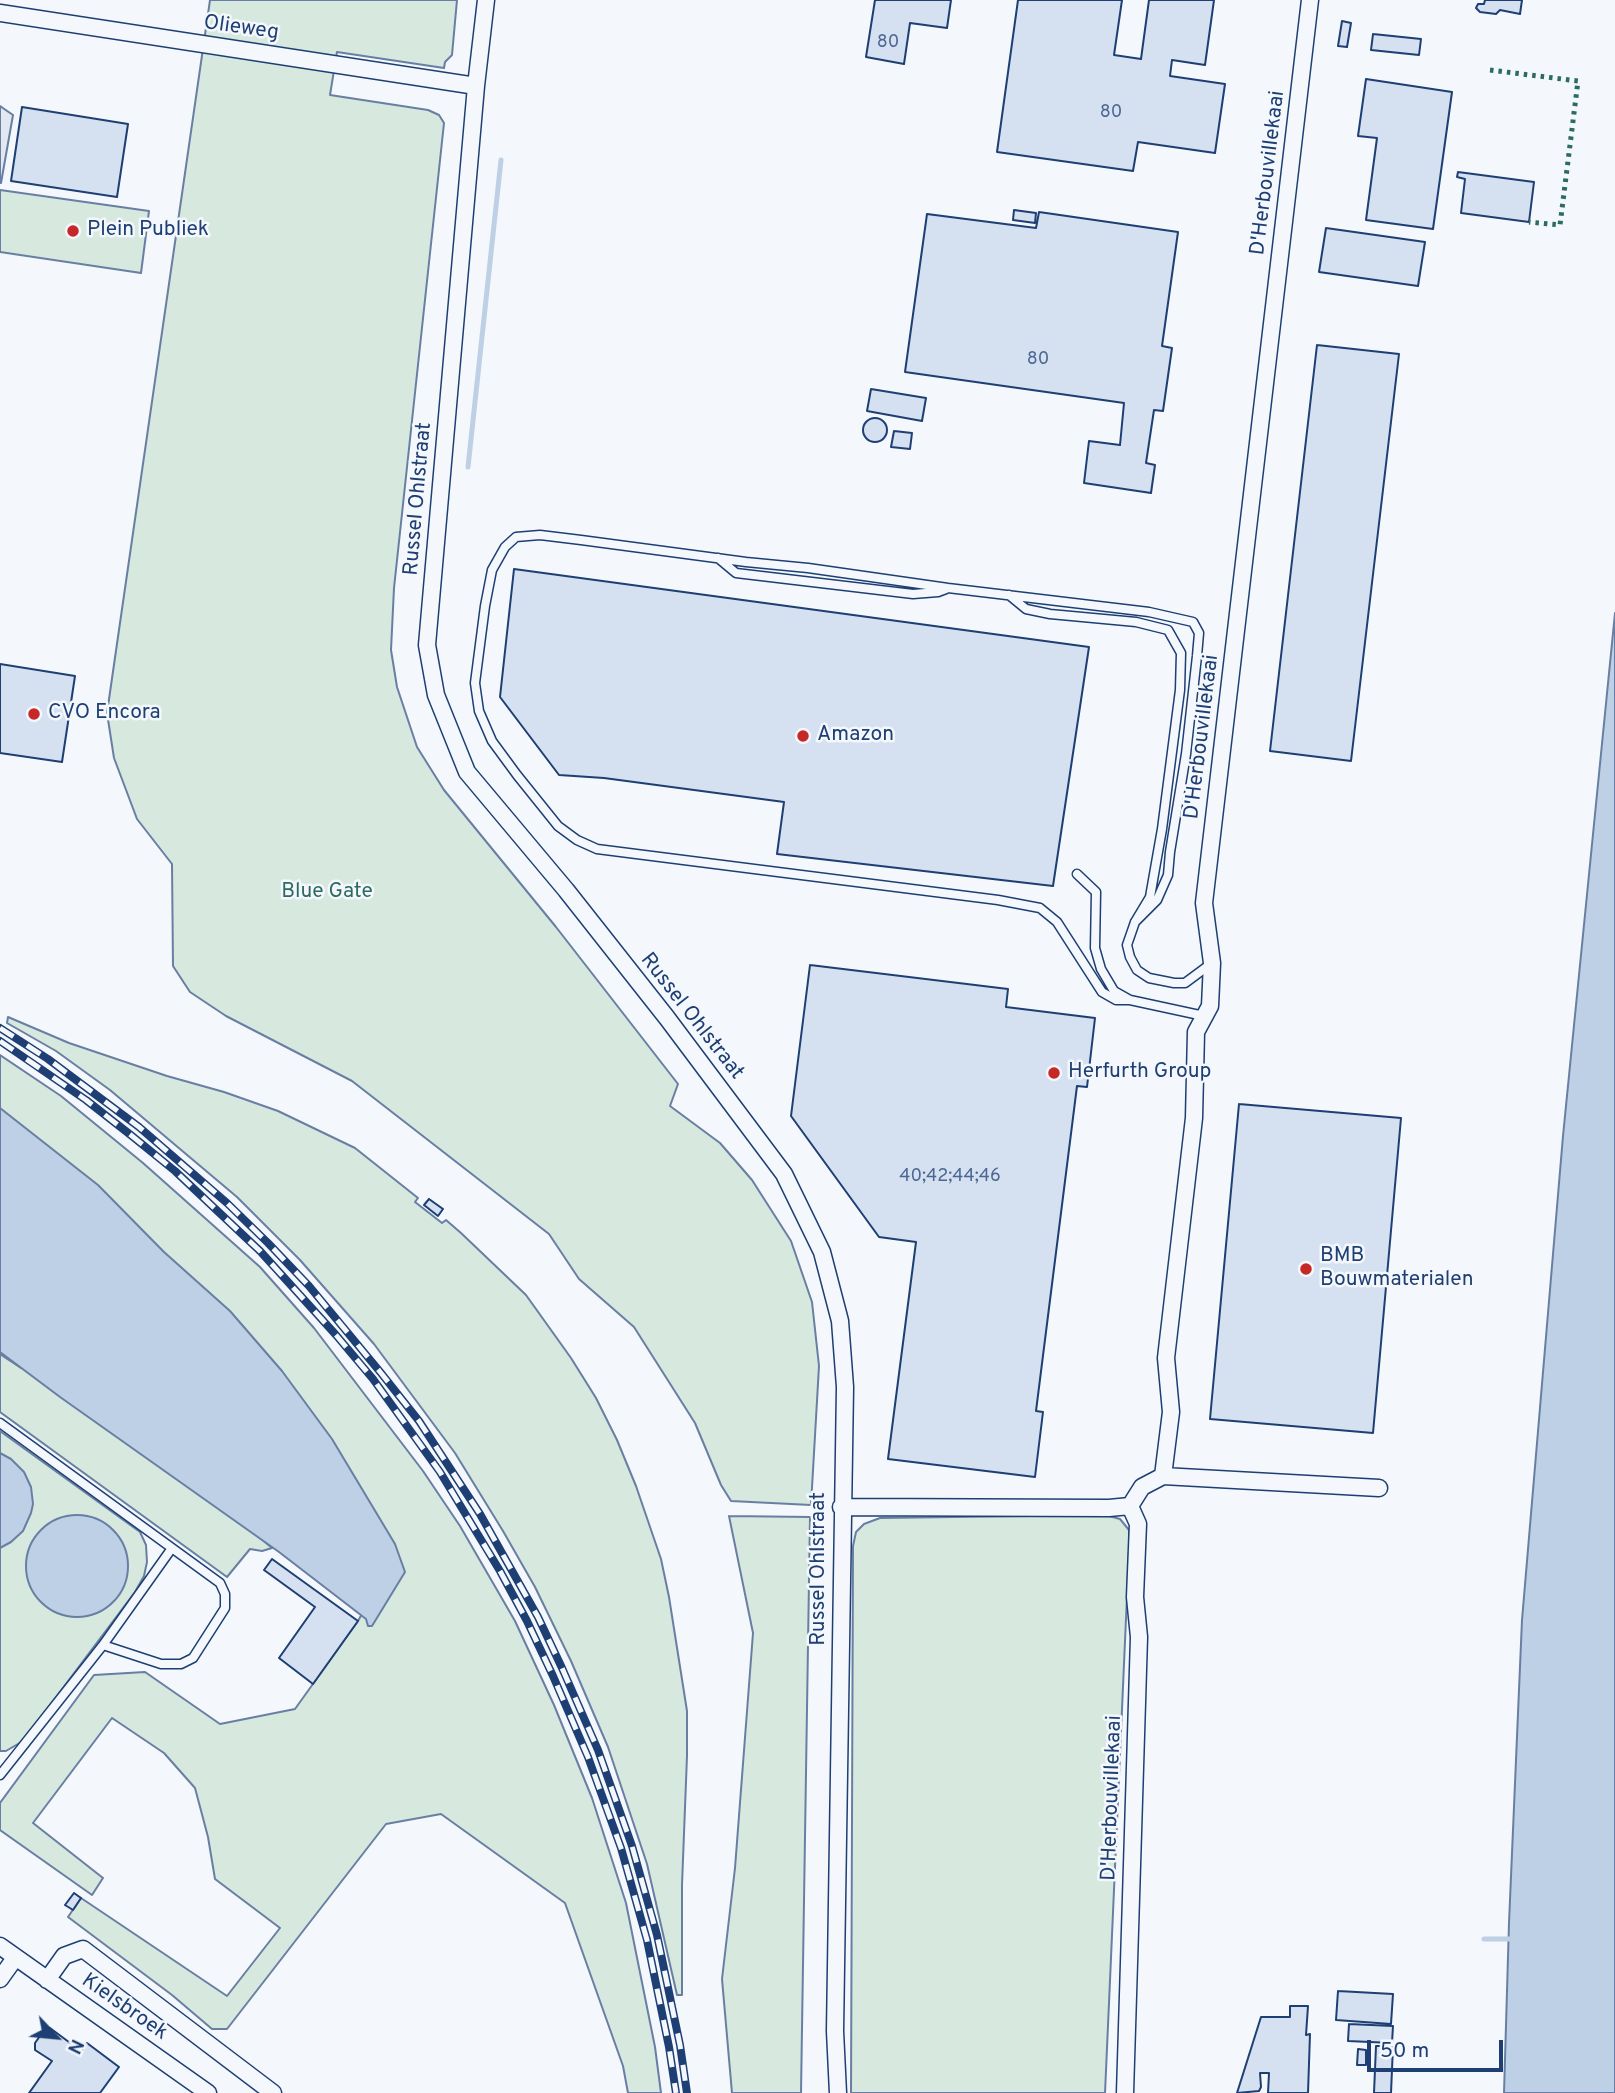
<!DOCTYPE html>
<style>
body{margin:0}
#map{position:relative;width:1615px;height:2093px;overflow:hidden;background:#f4f7fb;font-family:Overpass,sans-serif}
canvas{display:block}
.north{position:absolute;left:21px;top:2002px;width:70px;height:70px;-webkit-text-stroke:5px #f4f7fb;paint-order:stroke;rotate:116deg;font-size:19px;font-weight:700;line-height:28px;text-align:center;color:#1d3f73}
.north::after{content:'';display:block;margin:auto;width:24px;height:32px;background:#1d3f73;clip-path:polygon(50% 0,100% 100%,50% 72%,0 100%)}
.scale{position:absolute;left:1367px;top:2040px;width:136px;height:32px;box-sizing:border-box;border:4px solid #1d3f73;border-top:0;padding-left:9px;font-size:21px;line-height:24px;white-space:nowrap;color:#1d3f73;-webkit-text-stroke:5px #f4f7fb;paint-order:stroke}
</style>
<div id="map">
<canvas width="1615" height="2093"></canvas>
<div class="north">N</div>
<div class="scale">50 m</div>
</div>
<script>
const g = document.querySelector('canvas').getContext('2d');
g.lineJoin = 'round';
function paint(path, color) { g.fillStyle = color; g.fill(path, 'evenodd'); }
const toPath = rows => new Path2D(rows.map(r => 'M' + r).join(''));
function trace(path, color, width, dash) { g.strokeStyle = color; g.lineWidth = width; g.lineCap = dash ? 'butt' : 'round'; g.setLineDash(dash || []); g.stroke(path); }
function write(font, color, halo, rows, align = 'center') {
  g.font = font + ' Overpass,sans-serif'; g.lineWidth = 5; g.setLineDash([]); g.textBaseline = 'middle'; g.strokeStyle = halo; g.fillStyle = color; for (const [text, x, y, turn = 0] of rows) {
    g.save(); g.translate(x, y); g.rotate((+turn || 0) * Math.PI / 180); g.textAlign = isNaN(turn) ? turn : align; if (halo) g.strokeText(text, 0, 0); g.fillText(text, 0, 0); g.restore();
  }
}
const green = toPath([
 [210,0,457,0,452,55,445,62,444,68,337,52,330,95,428,110,439,115,444,123,394,588,391,650,397,687,417,747,444,790,556,927,678,1084,670,1106,720,1143,752,1180,791,1241,812,1302,819,1366,811,1505,731,1501,721,1485,695,1423,634,1327,579,1279,549,1234,352,1081,226,1016,190,992,173,966,172,864,137,819,114,758,107,713,210,0],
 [0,190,149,211,141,273,0,252,0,190],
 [8,1017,69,1043,167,1076,224,1092,278,1111,355,1148,418,1198,415,1202,442,1223,446,1220,461,1233,526,1295,571,1358,596,1398,617,1440,636,1486,661,1559,669,1597,687,1711,687,1756,682,1885,682,1995,677,1995,647,1864,608,1747,571,1661,535,1587,503,1531,455,1453,374,1344,300,1260,237,1197,110,1090,56,1051,7,1023,8,1017],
 [0,1055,61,1096,143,1163,260,1267,314,1328,423,1471,460,1526,515,1621,554,1705,592,1798,626,1903,655,2047,661,2093,628,2093,623,2066,565,1903,441,1814,386,1824,227,2029,212,2029,172,1995,68,1917,81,1898,227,1996,280,1928,215,1879,208,1837,195,1788,164,1753,112,1718,33,1823,103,1878,92,1895,0,1830,0,1803,94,1675,145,1672,220,1724,295,1709,358,1621,387,1569,0,1165,0,1055],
 [0,1318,272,1548,262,1551,250,1549,227,1577,0,1412,0,1354,21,1368,0,1352,0,1318],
 [0,1431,140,1532,146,1545,147,1562,144,1576,135,1592,23,1741,6,1751,0,1751,0,1431],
 [1105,1515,1120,1519,1129,1530,1129,1551,1105,2093,851,2093,853,1546,856,1532,864,1524,880,1518,1105,1515],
 [729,1516,810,1517,801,2093,732,2093,722,1979,735,1868,753,1633,729,1516]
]);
const parking = toPath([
 [0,106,13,115,1,183,0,183,0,106]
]);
const water = toPath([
 [1615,613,1615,2093,1504,2093,1509,1923,1522,1620,1563,1136,1615,613],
 [0,1108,98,1185,164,1252,230,1311,282,1371,332,1439,395,1544,405,1572,372,1626,368,1626,366,1619,279,1552,60,1397,0,1352,0,1108],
 [0,1453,11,1459,24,1472,31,1487,33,1504,31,1513,23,1531,11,1542,0,1548,0,1453],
 '26 1566a51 51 0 1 1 102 0a51 51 0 1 1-102 0Z'
]);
const stream = toPath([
 [468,467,501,160],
 [1484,1939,1512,1939]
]);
const building = toPath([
 [875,0,951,0,947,28,910,23,904,64,866,57,875,0],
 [1018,0,1122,0,1114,55,1141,59,1149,0,1214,0,1205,65,1172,60,1170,76,1225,84,1215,153,1138,142,1133,171,997,152,1018,0],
 [1485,0,1522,0,1520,14,1500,10,1496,14,1480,12,1476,8,1478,4,1484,4,1485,0],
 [1342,21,1351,23,1347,47,1338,46,1342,21],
 [1373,34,1421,39,1419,55,1371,50,1373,34],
 [1366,79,1452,92,1433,229,1366,220,1377,138,1358,136,1366,79],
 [22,107,128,124,117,197,11,181,22,107],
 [1458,172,1534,182,1529,222,1461,213,1465,179,1457,177,1458,172],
 [1014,210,1036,213,1035,223,1013,220,1014,210],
 [1039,212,1178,232,1162,346,1172,348,1163,411,1154,410,1146,463,1155,465,1151,493,1084,483,1089,441,1120,445,1124,403,905,372,927,214,1036,228,1039,212],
 [1326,228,1425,242,1418,286,1319,272,1326,228],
 [1317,345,1399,354,1351,761,1270,751,1317,345],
 [871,389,926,398,922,421,867,411,871,389],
 '863 430a12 12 0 1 1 24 0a12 12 0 1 1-24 0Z',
 [894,431,912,433,910,449,891,447,894,431],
 [514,569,1089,647,1053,886,777,854,784,802,604,778,559,775,500,697,514,569],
 [0,664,75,676,62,762,0,753,0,664],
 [810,965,1008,989,1006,1007,1095,1018,1087,1087,1077,1086,1036,1411,1043,1412,1035,1477,888,1459,916,1242,879,1237,791,1116,810,965],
 [1239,1104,1401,1118,1373,1433,1210,1419,1239,1104],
 [429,1199,443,1209,438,1216,424,1205,429,1199],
 [272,1559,358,1621,313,1684,279,1658,315,1607,264,1570,272,1559],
 [74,1893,81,1898,73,1910,65,1905,74,1893],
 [1338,1991,1393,1994,1391,2024,1336,2020,1338,1991],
 [1290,2006,1308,2006,1306,2035,1310,2034,1308,2093,1268,2093,1269,2073,1260,2073,1261,2087,1259,2091,1237,2093,1261,2017,1290,2017,1290,2006],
 [1349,2024,1393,2026,1392,2043,1348,2041,1349,2024],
 [50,2028,81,2051,87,2043,119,2067,100,2093,29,2093,52,2061,35,2050,35,2043,45,2029,50,2028],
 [1376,2046,1393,2046,1391,2093,1374,2093,1376,2046],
 [1358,2049,1366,2050,1366,2065,1357,2065,1358,2049]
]);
const service = toPath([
 [718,558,736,573,913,594,938,592,946,589],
 [1009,595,1026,609,1050,614,1136,622,1168,630,1181,653,1180,690,1162,829,1150,897,1135,922,1127,945,1130,957,1137,970,1149,978,1174,983,1185,983,1212,963],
 [1077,874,1096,892,1095,948,1101,969,1114,991,1130,1000,1204,1016],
 [1130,1000,1116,1000,1102,992,1057,922,1040,908,998,900,597,849,577,840,558,826,517,775,492,741,479,711,475,683,485,606,492,570,505,547,516,537,540,535,581,540,746,562,808,568,948,588,1149,612,1193,622,1199,633,1197,656,1186,754,1170,852,1168,875,1157,900,1135,922],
 [0,1423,220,1583,225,1594,225,1608,193,1658,181,1664,161,1664,103,1645,0,1775],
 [103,1645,172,1548]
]);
const minor = toPath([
 [486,0,476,86,427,645,436,695,467,772,566,890,667,1018,784,1174,822,1252,840,1321,845,1387,835,2031,838,2093],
 [0,13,476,86],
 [1163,1476,1171,1412,1166,1358,1194,1118,1196,1032,1210,1006,1212,963,1204,903,1310,0],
 [1130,1506,1142,1487,1163,1476,1379,1488],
 [841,1507,1109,1508,1130,1506],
 [0,1946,208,2093],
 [0,1979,15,1958],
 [47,1980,64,1956,83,1949,273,2093],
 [1125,2093,1139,1637,1135,1597,1138,1524,1130,1506]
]);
const rail = toPath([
 [0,1028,48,1059,139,1127,227,1203,268,1243,309,1286,381,1373,419,1421,480,1514,538,1617,562,1668,598,1750,632,1846,657,1935,680,2045,687,2093],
 [0,1041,86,1100,132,1136,175,1171,260,1251,336,1335,373,1379,440,1472,500,1571,527,1621,553,1676,588,1757,621,1848,647,1940,669,2047,676,2093]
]);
const hedge = toPath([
 [1490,70,1578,81,1560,225,1529,222]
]);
const markers = [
 [73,231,7,"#c62828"],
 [34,714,7,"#c62828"],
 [803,736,7,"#c62828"],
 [1054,1073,7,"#c62828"],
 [1306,1269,7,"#c62828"]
];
const numberNames = [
 ["80",888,43],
 ["80",1111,113],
 ["80",1038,360],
 ["40;42;44;46",950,1177]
];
const streetNames = [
 ["Olieweg",241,29,8],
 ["D'Herbouvillekaai",1269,173,-83],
 ["Russel Ohlstraat",419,499,-85],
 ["D'Herbouvillekaai",1203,737,-83],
 ["Russel Ohlstraat",691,1017,52],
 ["Russel Ohlstraat",820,1569,-90],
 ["D'Herbouvillekaai",1113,1798,-88],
 ["Kielsbroek",124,2008,35]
];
const poiNames = [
 ["Plein Publiek",87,231],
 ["CVO Encora",48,714],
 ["Amazon",817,736],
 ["Herfurth Group",1068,1073],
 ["BMB",1320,1257],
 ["Bouwmaterialen",1320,1281]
];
const parkNames = [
 ["Blue Gate",327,893]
];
paint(green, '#d7e8df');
trace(green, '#687fa3', 2);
paint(parking, '#e3e8f0');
trace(parking, '#687fa3', 2);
paint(water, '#bed0e5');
trace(water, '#687fa3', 2);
trace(stream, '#bed0e5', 5);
paint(building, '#d5e0f0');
trace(building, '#1d3f73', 2);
trace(service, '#1d3f73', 11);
trace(minor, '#1d3f73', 19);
trace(service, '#f4f7fb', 8);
trace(minor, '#f4f7fb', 16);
trace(rail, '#1d3f73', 8);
trace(rail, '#f4f7fb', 5, [16]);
trace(hedge, '#2c6c60', 5, [3.5, 5]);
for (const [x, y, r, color] of markers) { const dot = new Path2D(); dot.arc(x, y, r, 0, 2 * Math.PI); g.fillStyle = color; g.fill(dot); trace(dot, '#f4f7fb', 2.5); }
write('18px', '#4b6792', null, numberNames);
write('21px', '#1d3f73', '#f4f7fb', streetNames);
write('21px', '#1d3f73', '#f4f7fb', poiNames, 'left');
write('21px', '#2c6c60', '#f4f7fb', parkNames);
</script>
